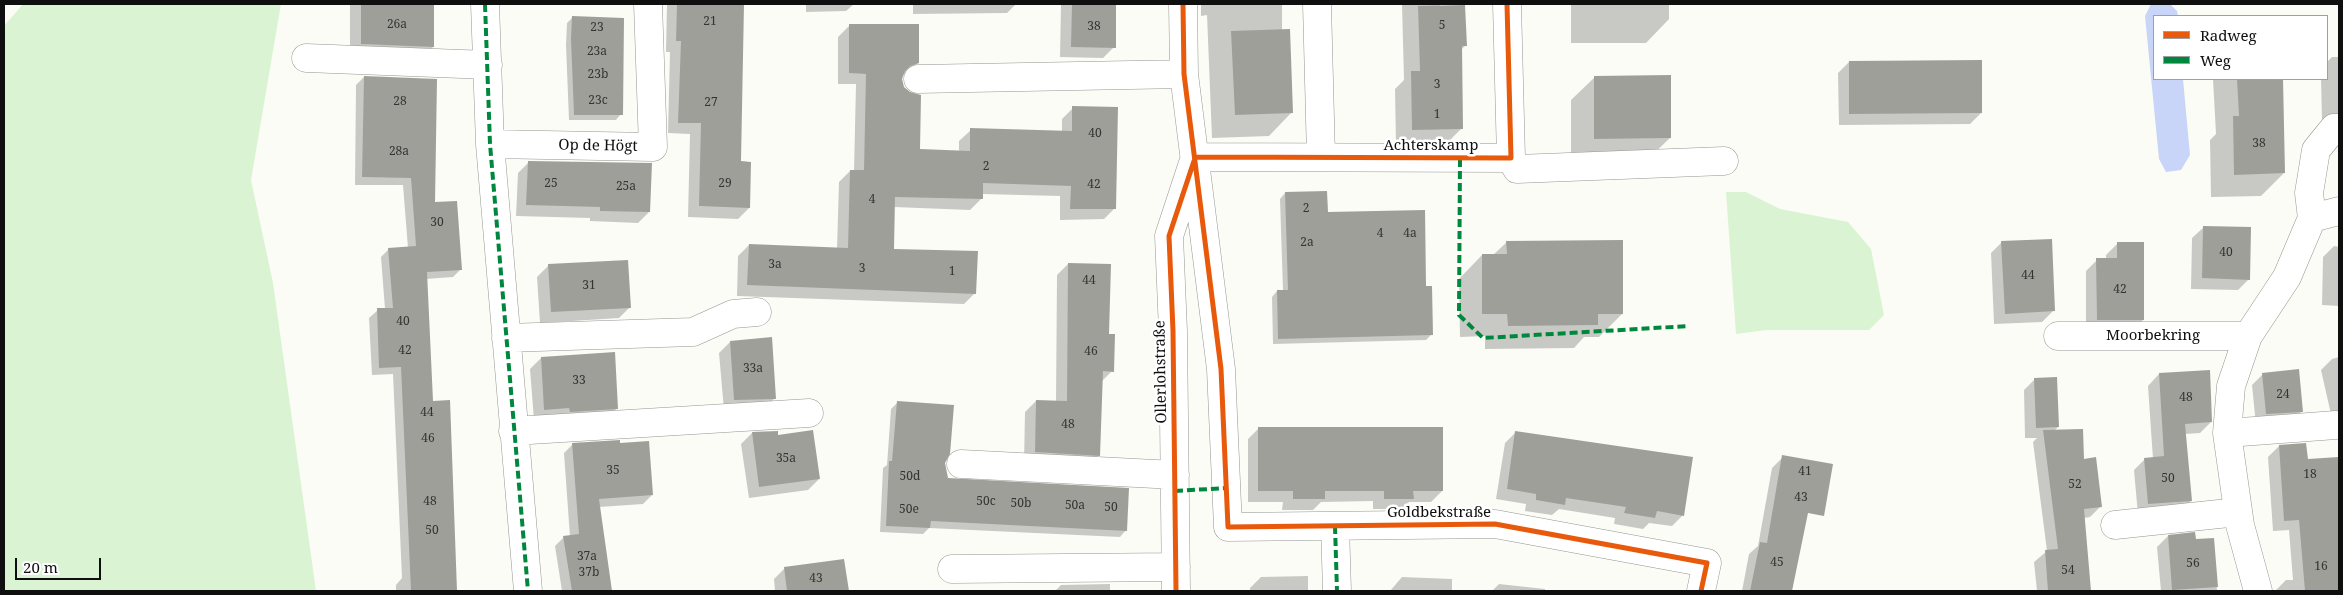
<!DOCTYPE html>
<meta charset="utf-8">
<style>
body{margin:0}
#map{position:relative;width:2343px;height:595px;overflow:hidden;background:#fbfcf5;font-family:"Noto Serif",serif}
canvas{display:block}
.frame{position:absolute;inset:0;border:5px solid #0f0f0f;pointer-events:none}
.legend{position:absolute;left:2153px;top:15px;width:175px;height:65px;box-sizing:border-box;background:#fff;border:1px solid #9f9f9f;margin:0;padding:6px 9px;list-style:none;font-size:15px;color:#0f0f0f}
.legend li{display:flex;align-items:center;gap:10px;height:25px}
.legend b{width:25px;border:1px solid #9f9f9f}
.scale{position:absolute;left:15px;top:558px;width:86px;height:22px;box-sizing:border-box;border:2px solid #0f0f0f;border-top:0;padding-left:6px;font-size:15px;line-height:18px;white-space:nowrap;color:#0f0f0f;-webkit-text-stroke:4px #fff;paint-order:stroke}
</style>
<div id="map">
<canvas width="2343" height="595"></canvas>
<div class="frame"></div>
<ul class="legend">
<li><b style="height:6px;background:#e8590c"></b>Radweg</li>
<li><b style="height:6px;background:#00873e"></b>Weg</li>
</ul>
<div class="scale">20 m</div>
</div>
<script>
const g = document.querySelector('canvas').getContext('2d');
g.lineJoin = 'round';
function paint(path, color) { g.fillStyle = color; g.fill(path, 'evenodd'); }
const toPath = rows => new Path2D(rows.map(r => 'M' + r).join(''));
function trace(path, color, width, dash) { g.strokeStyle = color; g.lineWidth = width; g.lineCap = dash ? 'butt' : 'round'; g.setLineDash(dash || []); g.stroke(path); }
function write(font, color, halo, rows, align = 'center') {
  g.font = font + ' "Noto Serif",serif'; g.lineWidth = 5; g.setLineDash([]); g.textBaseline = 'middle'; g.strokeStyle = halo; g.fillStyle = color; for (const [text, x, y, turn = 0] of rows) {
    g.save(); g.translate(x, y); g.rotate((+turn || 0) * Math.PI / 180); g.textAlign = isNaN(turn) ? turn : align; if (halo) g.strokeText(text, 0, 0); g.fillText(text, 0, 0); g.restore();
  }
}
const green = toPath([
 [23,4,281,4,251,180,273,283,316,591,4,591,4,26],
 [1726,192,1746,192,1780,209,1848,222,1871,249,1884,315,1869,330,1767,330,1736,334]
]);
const water = toPath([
 [2151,4,2170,4,2177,11,2178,16,2154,16,2154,79,2183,79,2190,155,2181,170,2166,172,2159,159,2145,16]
]);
const shadow = toPath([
 [350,4,433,4,433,47,422,58,350,55],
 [667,4,743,4,740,163,749,208,738,219,688,217,690,134,668,133,670,52,666,52],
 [806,4,854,4,846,11,806,12],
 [913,4,1016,4,1007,13,913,14],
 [1061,4,1115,4,1114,47,1103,58,1060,57],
 [1201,4,1282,4,1282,30,1292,112,1269,136,1212,138,1207,15,1201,16],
 [1402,4,1440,4,1440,7,1465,46,1461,50,1462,128,1445,145,1396,146,1395,89,1404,80],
 [1571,4,1669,4,1669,19,1646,43,1571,43],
 [573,17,621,114,616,120,569,120,566,45,567,23],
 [849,26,918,63,906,74,902,75,901,79,918,150,959,152,959,141,971,130,1062,132,1062,119,1073,108,1115,208,1104,219,1060,220,1060,196,982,194,981,199,970,210,894,207,893,250,975,293,964,304,737,296,738,256,749,245,837,249,839,182,850,171,854,171,856,84,838,84,838,37],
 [2332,57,2339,57,2339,119,2322,120,2321,79,2327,79,2327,62],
 [1849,62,1981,113,1970,124,1839,125,1838,73],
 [364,77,434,204,461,269,453,277,426,279,431,402,449,401,456,591,396,591,396,585,402,578,393,374,372,375,369,318,378,310,385,309,381,257,389,249,408,248,403,185,355,185,356,85],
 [1595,77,1670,138,1646,161,1571,161,1571,100],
 [2213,79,2281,79,2284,173,2261,196,2211,197,2210,140,2216,134],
 [529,162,649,212,638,223,590,221,590,218,516,216,518,173],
 [1285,193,1327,213,1425,287,1432,334,1426,340,1273,344,1272,297,1277,291,1283,291,1280,199],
 [2204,227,2249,279,2238,290,2191,289,2192,238],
 [1507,242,1622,314,1599,337,1584,337,1574,348,1485,349,1485,336,1460,337,1459,279,1482,255,1493,255],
 [2002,242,2053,311,2042,322,1994,324,1991,253],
 [2117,244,2143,320,2132,331,2086,331,2086,271,2097,260,2106,260,2106,255],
 [2334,246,2339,247,2339,306,2322,305,2323,257],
 [1068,264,1108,335,1112,371,1101,382,1099,455,1088,466,1024,463,1025,412,1036,401,1056,402,1057,275],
 [548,266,630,307,619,318,540,323,537,277],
 [730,342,774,399,763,410,724,410,719,353],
 [2339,357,2339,430,2333,423,2321,370,2332,359],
 [541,358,617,408,606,420,534,420,530,369],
 [2159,374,2211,422,2200,433,2185,434,2191,501,2180,512,2138,515,2134,470,2145,459,2153,459,2148,386],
 [2263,374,2302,411,2291,422,2256,425,2252,385],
 [2035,379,2058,427,2054,431,2083,460,2101,506,2090,517,2084,518,2090,591,2037,591,2034,562,2047,551,2033,442,2037,438,2025,438,2024,390],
 [898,402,944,463,947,480,1126,530,1120,537,929,528,923,534,880,532,883,468,887,465,891,409],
 [1259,428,1442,491,1431,502,1409,502,1401,509,1373,509,1373,501,1321,502,1313,510,1282,510,1283,502,1248,502,1248,439],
 [1516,432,1683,515,1672,526,1649,523,1643,529,1614,524,1615,518,1559,509,1552,515,1525,511,1526,504,1496,499,1505,443],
 [752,433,777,437,819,479,808,490,749,498,741,444],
 [573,444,652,495,643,504,599,507,611,591,562,591,555,546,564,537,570,537,564,453],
 [2279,446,2307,460,2339,458,2339,517,2336,521,2339,591,2275,591,2286,580,2293,580,2289,530,2273,531,2268,457],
 [1783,457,1817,463,1791,591,1742,591,1749,554,1758,546,1772,468],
 [2168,536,2195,540,2213,539,2217,591,2161,591,2157,547],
 [843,560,847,591,775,591,774,579,785,568],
 [1308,576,1308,591,1250,591,1250,588,1261,577],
 [1402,577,1452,579,1452,591,1390,591],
 [1110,584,1110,591,1055,591,1061,585],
 [1499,584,1545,589,1545,591,1492,591]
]);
const building = toPath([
 [361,4,434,4,434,47,361,44],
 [677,4,744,4,741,161,751,162,750,208,699,206,701,123,678,123,681,41,676,41],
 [1072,4,1116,4,1116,48,1071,47],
 [1465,5,1467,46,1462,46,1463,129,1412,130,1411,71,1420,71,1418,6],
 [572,16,624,18,623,115,574,115,571,39],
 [849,24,919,24,919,63,910,66,905,71,902,79,904,87,910,92,921,95,920,149,970,151,970,128,1072,131,1072,106,1118,107,1116,209,1070,209,1071,186,983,183,983,199,895,197,894,249,978,251,976,294,747,285,749,244,848,248,850,170,864,170,866,74,849,73],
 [1290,29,1293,113,1235,115,1231,31],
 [1982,60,1982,113,1849,114,1849,61],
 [1671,75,1671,138,1594,139,1594,76],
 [364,76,437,79,435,202,457,201,462,270,427,272,433,401,450,400,457,591,411,591,401,367,379,368,377,308,393,308,388,248,416,246,411,178,362,177],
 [2237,79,2283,79,2285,173,2234,175,2233,116,2239,116],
 [528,161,652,163,650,212,600,211,600,207,526,205],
 [1327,191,1328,212,1425,210,1426,286,1432,286,1433,335,1278,339,1277,290,1288,290,1285,192],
 [2203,226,2251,227,2250,280,2202,278],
 [2052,239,2055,311,2005,314,2001,241],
 [1623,240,1623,314,1598,314,1598,325,1508,326,1507,314,1482,314,1482,254,1507,254,1506,241],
 [2117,242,2144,242,2144,320,2097,320,2096,258,2117,258],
 [628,260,631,308,551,312,548,264],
 [1068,263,1111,264,1109,334,1115,334,1114,372,1103,371,1100,456,1035,452,1036,400,1067,401],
 [772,337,776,399,734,400,730,341],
 [615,352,618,409,570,412,569,408,544,410,541,357],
 [2299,369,2303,412,2266,414,2262,373],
 [2210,370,2212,422,2185,424,2192,501,2148,504,2144,458,2164,456,2159,373],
 [2057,377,2059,427,2036,428,2034,378],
 [897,401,954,405,950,454,945,463,948,478,1129,488,1127,531,931,521,930,528,886,526,889,461,892,461],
 [1258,427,1443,427,1443,491,1413,491,1414,499,1384,499,1384,491,1325,491,1325,499,1293,499,1293,491,1258,491],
 [2083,429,2084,459,2096,457,2102,507,2084,509,2091,591,2048,591,2045,550,2058,549,2043,430],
 [813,430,820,479,759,487,752,432,778,431,778,435],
 [1515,431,1693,457,1684,516,1657,511,1655,518,1624,513,1626,507,1566,498,1565,505,1536,500,1536,494,1507,489],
 [620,440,620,443,649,441,653,495,599,499,612,591,572,591,563,536,579,534,572,443],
 [2306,443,2308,459,2339,457,2339,591,2305,591,2299,520,2284,521,2279,445],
 [1782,455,1833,464,1824,516,1808,513,1792,591,1750,591,1760,542,1767,543],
 [2195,532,2196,539,2214,538,2218,587,2172,590,2168,535],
 [844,559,849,591,787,591,784,567]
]);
const minor = toPath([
 [485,4,490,144,528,591],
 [1183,4,1184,74,1221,369,1228,527,1495,524,1707,563,1701,591],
 [1317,4,1321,157],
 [306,58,488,65],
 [918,79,1184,74],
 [490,144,653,147,648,4],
 [1195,157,1511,158,1507,4],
 [1511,158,1517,169,1724,161],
 [2312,218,2339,211],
 [2058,336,2248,336],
 [506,338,693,332,733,314,757,312],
 [513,431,809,413],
 [2227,433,2336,425],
 [961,464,1175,475],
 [2115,525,2238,512],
 [1335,526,1337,591],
 [952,569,1176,567],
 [1176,591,1173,331,1169,236,1193,163],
 [2258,591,2240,525,2227,433,2231,386,2248,336,2287,277,2312,218,2309,193,2316,150,2334,128,2339,128]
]);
const quiet = toPath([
 [485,4,490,144,528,591],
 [1460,159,1459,315,1483,338,1689,326],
 [1175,491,1227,488],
 [1335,526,1337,591]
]);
const cycleway = toPath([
 [1183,4,1184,74,1221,369,1228,527,1495,524,1707,563,1701,591],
 [1195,157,1511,158,1507,4],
 [1176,591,1173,331,1169,236,1194,161]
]);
const numberNames = [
 ["21",710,22],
 ["26a",397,25],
 ["5",1442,26],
 ["38",1094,27],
 ["23",597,28],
 ["23a",597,52],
 ["23b",598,75],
 ["3",1437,85],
 ["23c",598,101],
 ["28",400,102],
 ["27",711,103],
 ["1",1437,115],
 ["40",1095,134],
 ["38",2259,144],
 ["28a",399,152],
 ["2",986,167],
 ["25",551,184],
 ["29",725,184],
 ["42",1094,185],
 ["25a",626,187],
 ["4",872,200],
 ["2",1306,209],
 ["30",437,223],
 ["4",1380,234],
 ["4a",1410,234],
 ["2a",1307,243],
 ["40",2226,253],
 ["3a",775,265],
 ["3",862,269],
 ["1",952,272],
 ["44",2028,276],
 ["44",1089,281],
 ["31",589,286],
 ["42",2120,290],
 ["40",403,322],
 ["42",405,351],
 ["46",1091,352],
 ["33a",753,369],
 ["33",579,381],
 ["24",2283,395],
 ["48",2186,398],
 ["44",427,413],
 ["48",1068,425],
 ["46",428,439],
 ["35a",786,459],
 ["35",613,471],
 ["41",1805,472],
 ["18",2310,475],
 ["50d",910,477],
 ["50",2168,479],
 ["52",2075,485],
 ["43",1801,498],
 ["48",430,502],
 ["50c",986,502],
 ["50b",1021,504],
 ["50a",1075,506],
 ["50",1111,508],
 ["50e",909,510],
 ["50",432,531],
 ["37a",587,557],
 ["45",1777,563],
 ["56",2193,564],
 ["16",2321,567],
 ["54",2068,571],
 ["37b",589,573],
 ["43",816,579]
];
const streetNames = [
 ["Op de Högt",598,146,1],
 ["Achterskamp",1431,146],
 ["Moorbekring",2153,336],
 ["Ollerlohstraße",1161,372,-91],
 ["Goldbekstraße",1439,513]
];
paint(green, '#daf4d3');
paint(water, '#c9d5f8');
paint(shadow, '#0003');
paint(building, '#9f9f9a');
trace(minor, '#959693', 29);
trace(minor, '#fefffe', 28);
trace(quiet, '#00873e', 4, [8, 4]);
trace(cycleway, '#e8590c', 5);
write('12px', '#333332', null, numberNames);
write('15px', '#0f0f0f', '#fff', streetNames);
</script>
